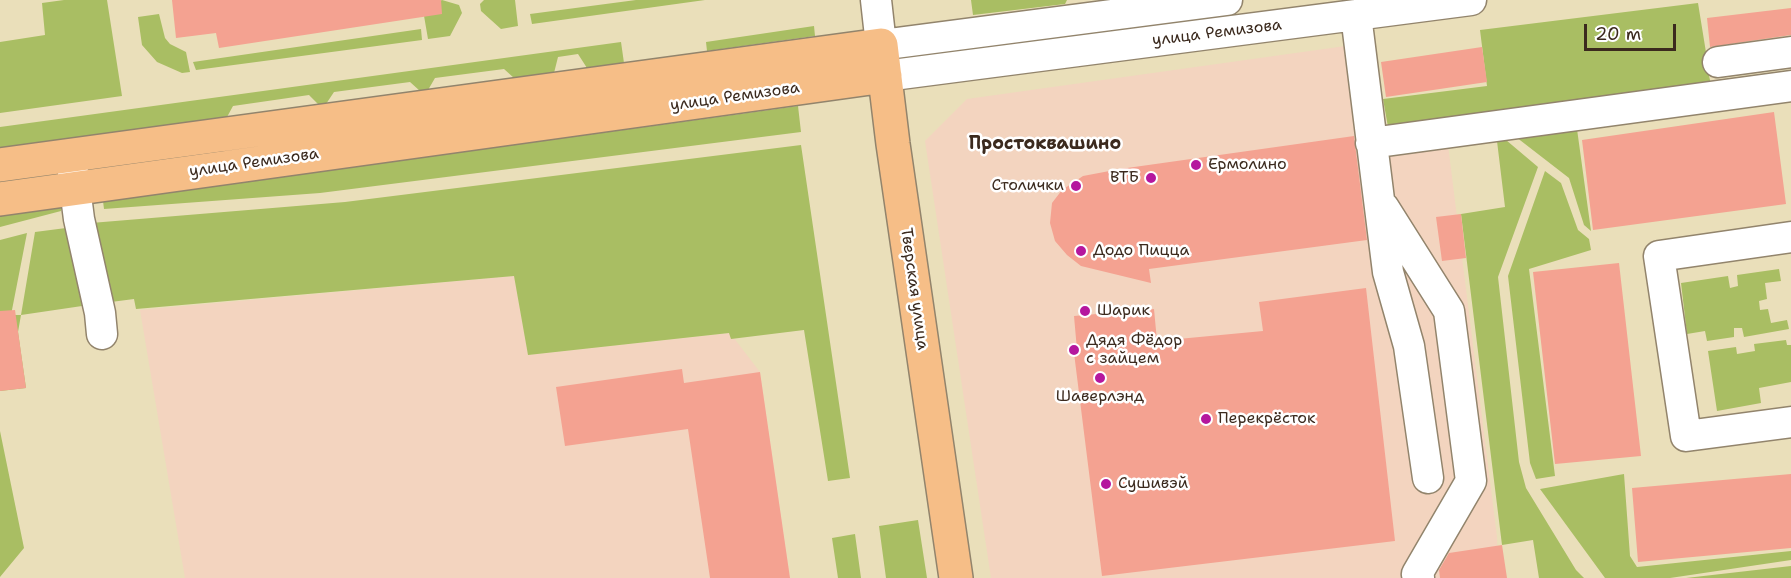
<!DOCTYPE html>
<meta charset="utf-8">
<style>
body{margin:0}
#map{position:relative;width:1791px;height:578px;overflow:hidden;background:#eadfba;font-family:"Shantell Sans",sans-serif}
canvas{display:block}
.scale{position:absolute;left:1584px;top:24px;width:92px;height:27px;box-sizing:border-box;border:3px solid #3b2a1e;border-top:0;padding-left:8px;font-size:18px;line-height:21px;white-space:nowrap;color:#3b2a1e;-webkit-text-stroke:4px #fff;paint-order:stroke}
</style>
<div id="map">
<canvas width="1791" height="578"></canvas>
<div class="scale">20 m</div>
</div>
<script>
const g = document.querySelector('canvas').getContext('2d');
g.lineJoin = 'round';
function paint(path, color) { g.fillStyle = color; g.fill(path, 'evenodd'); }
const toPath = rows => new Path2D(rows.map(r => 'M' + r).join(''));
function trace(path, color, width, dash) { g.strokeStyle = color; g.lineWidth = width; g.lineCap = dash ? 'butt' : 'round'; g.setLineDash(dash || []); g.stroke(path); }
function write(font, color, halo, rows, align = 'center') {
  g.font = font + ' "Shantell Sans",sans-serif'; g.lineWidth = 5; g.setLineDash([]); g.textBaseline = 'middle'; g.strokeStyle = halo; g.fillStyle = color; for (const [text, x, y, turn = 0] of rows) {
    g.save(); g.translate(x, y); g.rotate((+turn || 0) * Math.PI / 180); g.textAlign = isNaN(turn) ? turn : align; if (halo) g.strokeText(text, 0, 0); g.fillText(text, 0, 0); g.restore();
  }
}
const built = toPath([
 [1367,43,1385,135,1446,129,1497,537,1498,578,991,578,925,141,967,99],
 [514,276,528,355,730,333,760,372,790,578,185,578,140,310]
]);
const green = toPath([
 [64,0,107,0,122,96,0,113,0,42,45,35,42,3],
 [442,0,459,5,462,13,450,36,428,39,423,10],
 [484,0,515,0,518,26,501,29,481,11,480,4],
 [636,0,705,0,532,24,530,14],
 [971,0,1067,0,1065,4,973,15],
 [1698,3,1709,71,1791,66,1709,76,1712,88,1388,127,1383,99,1487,86,1480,30],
 [159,14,165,38,170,44,186,52,190,72,182,73,157,62,142,45,138,17],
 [814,26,815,36,707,51,706,42],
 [421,29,422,40,196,70,193,62],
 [621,42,624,63,587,68,578,54,558,57,554,73,514,78,504,69,435,78,428,90,420,91,410,82,334,92,326,104,319,105,309,95,233,106,227,117,0,149,0,127],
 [798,106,801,132,320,193,104,209,103,201],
 [1577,129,1591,231,1584,225,1569,178,1516,137],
 [1506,140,1538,167,1498,277,1519,462,1526,488,1576,570,1584,578,1539,578,1533,540,1502,545,1461,214,1505,207,1497,141],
 [801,145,850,478,828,481,804,330,731,339,729,333,528,355,514,276,136,309,134,299,111,302,91,223,345,202],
 [1545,171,1561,183,1578,230,1589,239,1591,250,1529,269,1555,476,1536,479,1530,463,1508,276],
 [61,207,61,211,0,227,0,215],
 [66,228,82,306,21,315,18,332,26,388,0,391,0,240,27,233,11,315,21,315,35,232],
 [1779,269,1781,281,1765,283,1767,299,1759,301,1760,310,1768,309,1771,323,1787,320,1789,329,1744,337,1742,328,1734,328,1734,337,1707,341,1705,331,1687,334,1681,283,1728,276,1730,288,1738,286,1737,275],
 [1786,340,1787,345,1791,345,1791,382,1759,388,1761,403,1717,411,1708,351,1736,347,1737,354,1755,351,1754,344],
 [0,431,24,548,0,577],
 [1624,474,1630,556,1637,567,1791,551,1791,560,1670,578,1605,578,1540,489],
 [918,520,927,578,886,578,879,526],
 [855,534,861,578,838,578,832,538],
 [1791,566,1791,578,1686,578]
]);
const building = toPath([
 [172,0,441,0,442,14,219,48,216,33,176,38],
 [1791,8,1791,35,1710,47,1707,18],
 [1482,47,1487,82,1386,97,1381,62],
 [1774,112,1786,204,1593,230,1582,140],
 [1354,136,1367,240,1149,269,1151,283,1081,266,1067,255,1055,241,1050,223,1052,203,1062,190,1083,176,1120,169],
 [1461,214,1466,258,1442,261,1436,217],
 [1619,263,1641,456,1555,464,1533,272],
 [1366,288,1395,541,1102,576,1074,353,1077,350,1074,316,1154,309,1157,341,1263,331,1259,302],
 [15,310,26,388,0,391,0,311],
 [682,369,684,383,760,372,790,578,710,578,688,429,565,446,556,387],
 [1791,474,1791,548,1638,562,1632,488],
 [1502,545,1507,578,1440,578,1439,570,1449,553]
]);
const minor = toPath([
 [876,0,881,45,1227,0],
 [1356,15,1388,272,1409,346,1428,478],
 [1718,62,1791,52],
 [885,76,1471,0],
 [1371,143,1791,86],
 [72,165,79,219,100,313,102,334],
 [1384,208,1449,311,1471,481,1417,574,1419,578],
 [1791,237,1659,256,1686,436,1791,422]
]);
const major = toPath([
 [0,165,881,45,893,144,956,578],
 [0,199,885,76]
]);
const markers = [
 [1196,165,6,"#b5179e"],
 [1151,178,6,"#b5179e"],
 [1076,186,6,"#b5179e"],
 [1081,251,6,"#b5179e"],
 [1085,311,6,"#b5179e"],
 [1074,350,6,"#b5179e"],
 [1100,378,6,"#b5179e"],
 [1206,419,6,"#b5179e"],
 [1106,484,6,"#b5179e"]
];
const streetNames = [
 ["улица Ремизова",1217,33,-7],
 ["улица Ремизова",735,97,-8],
 ["улица Ремизова",254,163,-8],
 ["Тверская улица",914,289,82]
];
const poiNames = [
 ["Ермолино",1208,165],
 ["ВТБ",1139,178,"right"],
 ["Столички",1064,186,"right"],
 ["Додо Пицца",1093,251],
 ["Шарик",1097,311],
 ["Дядя Фёдор",1086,341],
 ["с зайцем",1086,359],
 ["Шаверлэнд",1100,397,"center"],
 ["Перекрёсток",1218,419],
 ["Сушивэй",1118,484]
];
const neighbourhoodNames = [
 ["Простоквашино",1045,144]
];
paint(built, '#f3d4bf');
paint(green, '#a9be63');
paint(building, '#f4a291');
trace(minor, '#92846c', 33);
trace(major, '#92846c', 36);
trace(minor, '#fff', 30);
trace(major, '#f6be87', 33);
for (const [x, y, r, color] of markers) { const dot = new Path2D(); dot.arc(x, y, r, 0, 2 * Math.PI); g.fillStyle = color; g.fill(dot); trace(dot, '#fff', 2); }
write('16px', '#3b2a1e', '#fff', streetNames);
write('16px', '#3b2a1e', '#fff', poiNames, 'left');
write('bold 18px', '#3b2a1e', '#fff', neighbourhoodNames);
</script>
